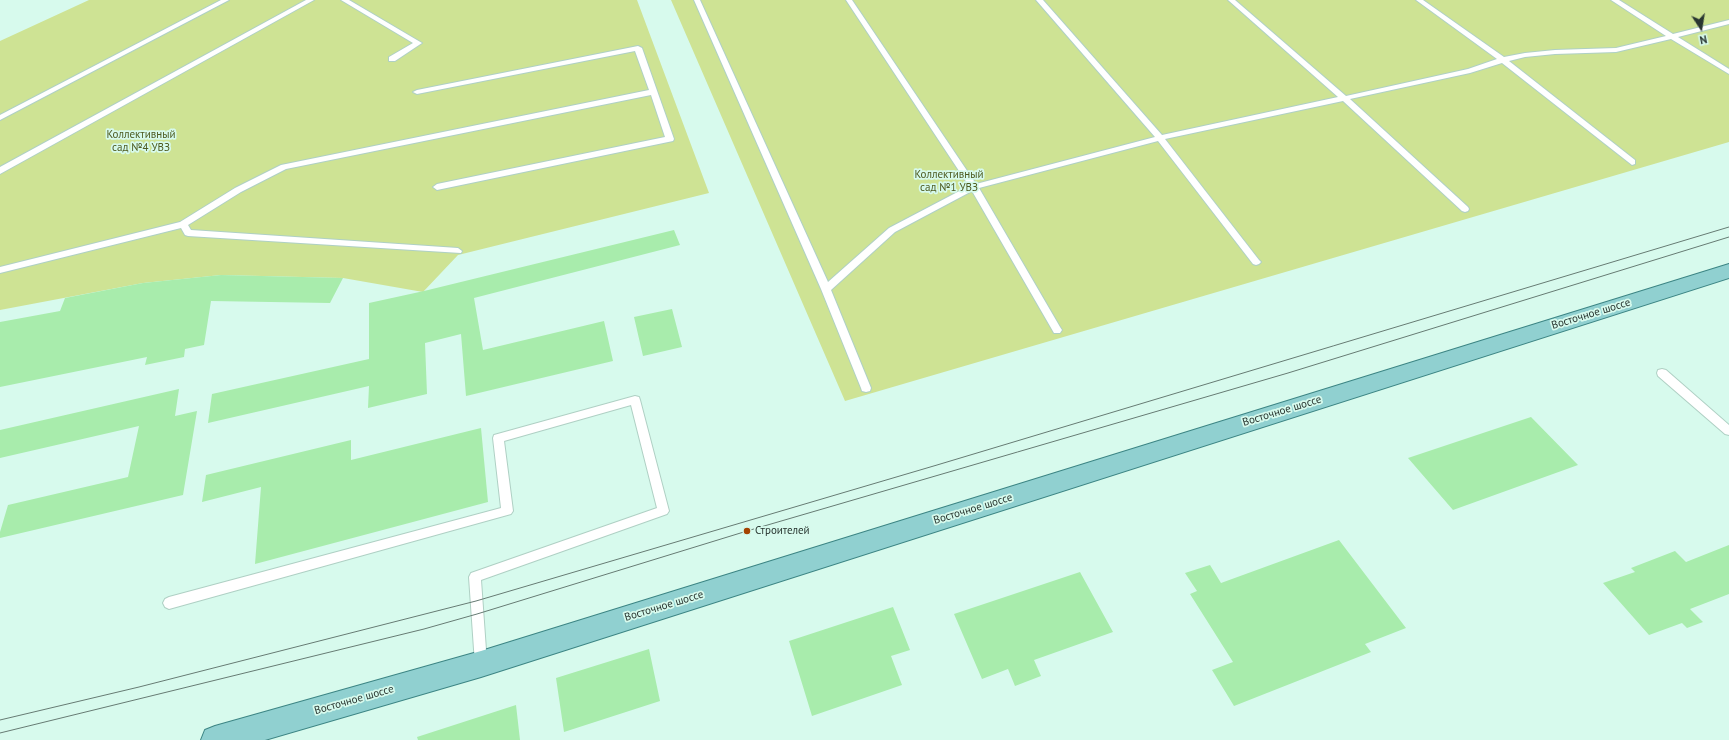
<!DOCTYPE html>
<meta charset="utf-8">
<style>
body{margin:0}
#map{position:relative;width:1729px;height:740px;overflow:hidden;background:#d7faed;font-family:"PT Sans",sans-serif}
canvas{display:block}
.north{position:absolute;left:1681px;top:8px;width:40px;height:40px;-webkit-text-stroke:3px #d7faed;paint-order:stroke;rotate:168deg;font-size:11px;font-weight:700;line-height:16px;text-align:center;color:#293631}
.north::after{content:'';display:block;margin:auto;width:14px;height:18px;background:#293631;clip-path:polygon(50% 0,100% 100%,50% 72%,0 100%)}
</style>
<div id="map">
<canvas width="1729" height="740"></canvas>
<div class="north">N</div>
</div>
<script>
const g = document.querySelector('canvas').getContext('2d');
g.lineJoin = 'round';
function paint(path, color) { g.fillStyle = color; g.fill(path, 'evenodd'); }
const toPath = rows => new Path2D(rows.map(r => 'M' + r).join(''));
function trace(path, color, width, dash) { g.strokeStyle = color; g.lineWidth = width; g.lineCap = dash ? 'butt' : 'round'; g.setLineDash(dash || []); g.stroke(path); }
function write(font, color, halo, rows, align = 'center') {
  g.font = font + ' "PT Sans",sans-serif'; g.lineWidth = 3.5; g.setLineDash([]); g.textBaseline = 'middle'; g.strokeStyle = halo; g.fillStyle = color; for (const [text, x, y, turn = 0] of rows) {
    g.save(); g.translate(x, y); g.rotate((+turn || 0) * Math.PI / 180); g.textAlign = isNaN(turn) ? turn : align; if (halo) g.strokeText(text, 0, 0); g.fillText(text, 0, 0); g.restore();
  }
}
const green = toPath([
 [89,0,637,0,709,193,458,255,423,292,343,278,221,275,143,283,0,310,0,41],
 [671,0,1729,0,1729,142,845,401]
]);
const building = toPath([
 [674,230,680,245,474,298,483,350,604,321,613,361,466,396,461,334,425,343,427,394,368,408,369,386,208,423,212,394,369,359,369,303,424,291],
 [221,275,343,278,330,303,211,301,204,345,185,349,184,357,145,365,147,357,0,387,0,322,60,311,65,298,143,283],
 [672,309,682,347,643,356,634,317],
 [179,389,175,416,197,411,183,495,0,538,0,532,8,505,128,477,139,426,0,458,0,430],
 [1531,417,1578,465,1453,510,1408,458],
 [481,428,488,502,255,564,261,487,202,502,206,475,351,440,351,460],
 [1339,540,1406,628,1365,644,1371,652,1234,706,1212,670,1233,662,1190,594,1197,591,1185,573,1210,565,1221,583],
 [1729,545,1729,594,1690,609,1703,622,1687,628,1682,623,1649,635,1603,583,1635,572,1631,568,1675,551,1686,562],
 [1080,572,1113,632,1034,660,1041,676,1015,686,1008,669,982,679,954,614],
 [893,607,910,650,891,656,902,685,812,716,789,641],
 [649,649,660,701,564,732,556,678],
 [516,705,520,740,418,740,417,737]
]);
const service = toPath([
 [221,0,229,0,0,120,0,115,221,0],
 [306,0,314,0,0,174,0,167,306,0],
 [341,0,349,0,422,43,395,61,389,61,389,57,413,43,341,0],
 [694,0,700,0,828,282,889,228,969,186,846,0,852,0,976,184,1155,137,1036,0,1043,0,1162,135,1338,97,1228,0,1235,0,1346,96,1468,69,1497,59,1416,0,1423,0,1504,57,1525,53,1555,50,1616,48,1666,36,1611,0,1619,0,1673,34,1729,20,1729,24,1678,37,1729,69,1729,74,1671,39,1616,52,1555,54,1525,57,1509,61,1635,160,1635,164,1632,165,1502,63,1470,73,1350,99,1468,207,1469,209,1468,211,1465,212,1462,211,1343,101,1165,139,1259,260,1261,262,1259,264,1256,265,1253,264,1158,141,979,188,1060,327,1062,330,1060,333,1054,333,972,191,895,232,831,290,871,388,870,391,866,392,862,391,861,388,821,289,694,0],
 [638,46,642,48,674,139,673,141,437,190,433,187,437,184,665,137,651,95,286,169,241,192,188,225,191,230,458,248,462,251,461,253,188,236,185,235,181,228,0,273,0,267,180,222,235,188,281,165,649,90,635,51,417,94,413,92,417,90,638,46],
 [1662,369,1666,370,1729,425,1729,435,1725,434,1658,376,1657,373,1658,370,1662,369],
 [635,396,639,397,640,400,669,511,667,514,481,580,487,664,485,668,481,670,477,668,475,664,469,577,471,573,657,508,631,405,504,441,513,511,511,514,169,609,165,607,163,603,165,599,169,597,501,508,493,438,494,435,635,396]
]);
const primary = toPath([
 [1729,264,1729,278,481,677,265,740,201,740,205,730,215,726,481,651,1729,264]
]);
const tram = toPath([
 [0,720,139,687,476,601,937,465,1729,227],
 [0,733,424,629,477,614,747,531,1288,373,1729,237]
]);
const markers = [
 [747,531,4,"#a54301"]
];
const parkNames = [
 ["Коллективный",141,135],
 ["сад №4 УВЗ",141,148],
 ["Коллективный",949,175],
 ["сад №1 УВЗ",949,188]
];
const streetNames = [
 ["Восточное шоссе",1591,314,-17],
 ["Восточное шоссе",1282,411,-17],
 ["Восточное шоссе",973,509,-17],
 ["Восточное шоссе",664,606,-17],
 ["Восточное шоссе",354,700,-16]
];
const poiNames = [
 ["Строителей",755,531]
];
paint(green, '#cee394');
paint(building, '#a8ecac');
trace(service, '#afd0c4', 2);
trace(primary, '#3c8584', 2);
paint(service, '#fff');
paint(primary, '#90d0d0');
trace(tram, '#667b73', 1);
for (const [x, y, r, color] of markers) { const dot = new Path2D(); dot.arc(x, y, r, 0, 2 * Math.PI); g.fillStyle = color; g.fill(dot); trace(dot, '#d7faed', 1.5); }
write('11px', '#4e5b20', '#d7faed', parkNames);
write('11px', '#293631', '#d7faed', streetNames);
write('11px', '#293631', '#d7faed', poiNames, 'left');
</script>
